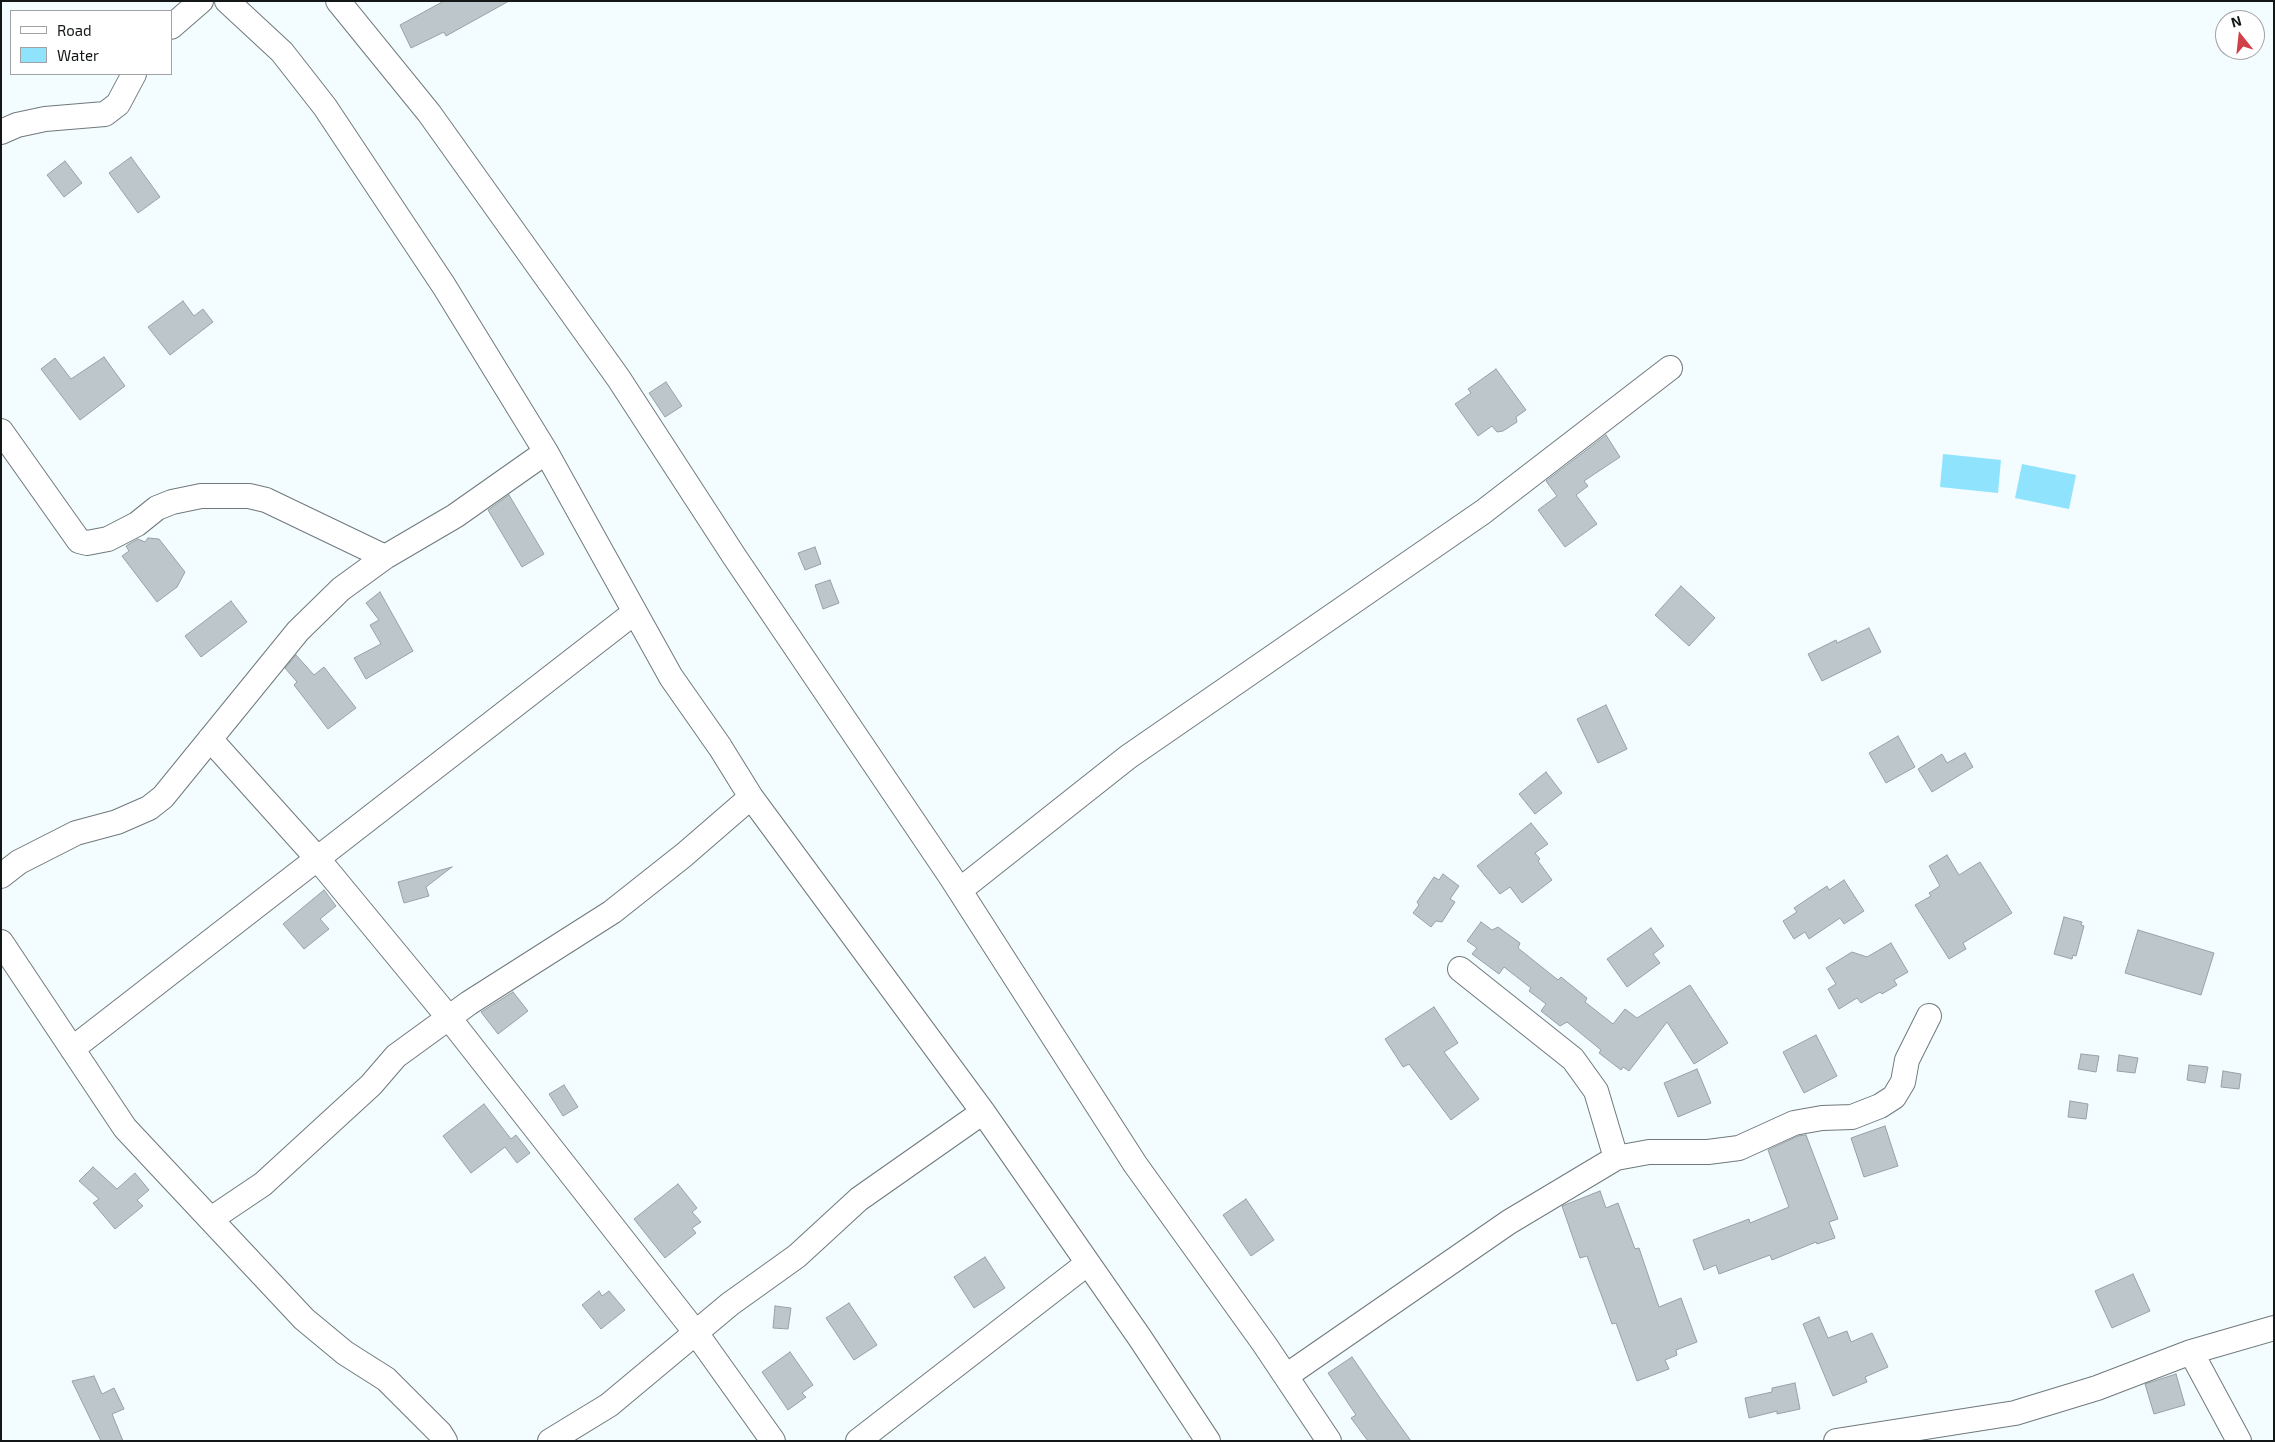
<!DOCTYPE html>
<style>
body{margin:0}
#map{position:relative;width:2275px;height:1442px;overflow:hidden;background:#f3fcff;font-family:"Exo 2",sans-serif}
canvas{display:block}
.frame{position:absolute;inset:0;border:2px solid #131718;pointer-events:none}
.legend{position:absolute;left:10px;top:10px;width:162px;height:65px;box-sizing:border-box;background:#fff;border:1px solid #a1a2a3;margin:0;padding:6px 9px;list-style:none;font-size:15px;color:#131718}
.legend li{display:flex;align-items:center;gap:10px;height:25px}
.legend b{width:25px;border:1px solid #a1a2a3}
.north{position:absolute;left:2215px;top:10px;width:50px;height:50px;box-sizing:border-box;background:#fff;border:1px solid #a1a2a3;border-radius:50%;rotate:344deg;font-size:14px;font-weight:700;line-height:20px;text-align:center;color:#131718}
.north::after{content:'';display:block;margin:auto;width:18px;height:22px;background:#d04049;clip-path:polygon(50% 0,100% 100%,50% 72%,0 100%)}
</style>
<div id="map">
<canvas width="2275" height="1442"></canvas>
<div class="frame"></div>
<ul class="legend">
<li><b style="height:6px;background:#fff"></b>Road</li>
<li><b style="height:14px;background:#90e3fd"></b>Water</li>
</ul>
<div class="north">N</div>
</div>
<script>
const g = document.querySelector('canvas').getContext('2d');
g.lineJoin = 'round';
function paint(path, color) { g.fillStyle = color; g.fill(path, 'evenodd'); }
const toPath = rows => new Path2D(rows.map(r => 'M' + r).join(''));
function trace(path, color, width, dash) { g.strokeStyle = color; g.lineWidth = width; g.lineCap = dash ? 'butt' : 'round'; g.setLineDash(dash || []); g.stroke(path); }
const water = toPath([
 [1943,454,2001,460,1998,493,1940,487],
 [2022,464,2076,475,2069,509,2015,498]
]);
const building = toPath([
 [444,1,509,1,446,36,444,32,411,48,400,25,444,1],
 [131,157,160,197,138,213,109,173,131,157],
 [65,161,82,183,64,197,47,175,65,161],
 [183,301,194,316,203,309,213,322,170,355,148,327,183,301],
 [104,357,125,386,80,420,41,369,55,358,71,379,104,357],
 [1496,369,1526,410,1516,417,1517,422,1503,431,1497,432,1492,426,1478,436,1455,404,1471,393,1468,389,1496,369],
 [666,382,682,406,665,417,649,393,666,382],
 [1606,435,1620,457,1584,481,1588,486,1576,495,1597,524,1565,547,1538,510,1557,496,1546,481,1606,435],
 [509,495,544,554,522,567,488,510,509,495],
 [148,538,159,539,185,572,177,587,157,602,122,556,129,551,126,546,129,544,138,539,145,542,148,538],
 [815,547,821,564,805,570,798,553,815,547],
 [830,580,839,603,823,609,815,585,830,580],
 [1681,586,1715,618,1689,646,1655,615,1681,586],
 [380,592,413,651,366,679,354,658,381,644,370,625,379,620,366,603,380,592],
 [231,601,247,622,201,657,185,636,231,601],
 [1869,628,1881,652,1822,681,1808,654,1836,640,1837,643,1869,628],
 [296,655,314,675,324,667,356,708,328,729,294,685,297,682,285,668,296,655],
 [1606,705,1627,749,1598,763,1577,719,1606,705],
 [1898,736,1915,767,1886,783,1869,753,1898,736],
 [1965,753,1973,767,1932,792,1918,769,1942,754,1947,763,1965,753],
 [1546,772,1562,793,1535,814,1519,794,1546,772],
 [1531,823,1548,844,1535,853,1540,859,1538,861,1552,880,1522,903,1510,887,1500,894,1477,866,1531,823],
 [1947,855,1959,875,1980,862,2012,913,1963,943,1966,949,1949,959,1915,905,1931,896,1929,893,1940,886,1929,866,1947,855],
 [452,867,426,887,429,896,404,903,398,882,452,867],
 [1443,874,1459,886,1450,899,1455,902,1442,922,1436,921,1431,927,1413,913,1419,905,1417,902,1434,877,1439,880,1443,874],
 [1844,880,1864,911,1844,924,1840,918,1809,939,1805,932,1794,939,1783,921,1797,912,1794,908,1827,886,1829,890,1844,880],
 [324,890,336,906,320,919,329,929,304,949,283,924,324,890],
 [2064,917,2082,922,2081,925,2084,926,2076,956,2073,955,2072,959,2054,954,2064,917],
 [1481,922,1492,930,1498,927,1520,943,1518,948,1558,980,1561,977,1587,998,1585,1002,1613,1024,1625,1009,1637,1018,1690,985,1728,1043,1694,1064,1667,1022,1629,1071,1623,1067,1621,1070,1599,1053,1601,1050,1567,1022,1560,1026,1541,1011,1546,1004,1529,991,1531,988,1504,967,1499,974,1472,954,1477,948,1467,941,1481,922],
 [1651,928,1664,946,1653,954,1660,963,1627,987,1607,959,1651,928],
 [2138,930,2214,953,2201,995,2125,973,2138,930],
 [1891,943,1908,972,1894,980,1897,985,1882,994,1880,992,1861,1003,1857,998,1839,1009,1828,989,1836,984,1826,968,1852,952,1867,957,1891,943],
 [513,992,528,1011,498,1034,481,1012,513,992],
 [1434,1007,1458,1043,1444,1052,1479,1099,1451,1120,1409,1064,1403,1067,1385,1039,1434,1007],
 [1816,1035,1837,1076,1804,1093,1783,1052,1816,1035],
 [2081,1054,2099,1056,2096,1072,2078,1069,2081,1054],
 [2119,1055,2138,1058,2135,1073,2117,1071,2119,1055],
 [2189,1065,2208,1067,2205,1083,2187,1080,2189,1065],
 [1697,1069,1711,1103,1678,1117,1664,1083,1697,1069],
 [2223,1071,2241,1074,2239,1089,2221,1087,2223,1071],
 [564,1085,578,1107,563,1116,549,1094,564,1085],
 [2070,1101,2088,1104,2086,1119,2068,1117,2070,1101],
 [484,1104,511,1139,516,1135,530,1153,517,1163,505,1147,471,1173,443,1136,484,1104],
 [1885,1126,1898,1166,1864,1177,1851,1138,1885,1126],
 [1806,1135,1838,1219,1829,1222,1835,1238,1817,1244,1816,1242,1772,1260,1770,1255,1719,1274,1716,1265,1704,1270,1693,1240,1749,1219,1750,1223,1789,1207,1768,1150,1798,1136,1806,1135],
 [93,1167,117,1189,135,1173,149,1190,137,1200,143,1206,115,1229,93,1203,99,1199,79,1181,93,1167],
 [678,1184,697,1208,692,1212,701,1222,692,1228,696,1233,665,1258,634,1219,678,1184],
 [1600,1191,1606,1208,1618,1203,1635,1249,1639,1248,1659,1307,1681,1298,1697,1342,1676,1350,1677,1355,1665,1360,1669,1369,1637,1381,1616,1323,1612,1324,1587,1256,1580,1258,1562,1206,1600,1191],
 [1246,1199,1274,1240,1251,1256,1223,1215,1246,1199],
 [985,1257,1005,1288,974,1308,954,1277,985,1257],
 [2133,1274,2150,1311,2112,1328,2095,1291,2133,1274],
 [599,1291,602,1296,609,1291,625,1310,601,1329,582,1305,599,1291],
 [849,1303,877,1345,854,1360,826,1318,849,1303],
 [775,1306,791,1308,788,1329,773,1328,775,1306],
 [1819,1317,1828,1338,1847,1331,1851,1342,1872,1333,1888,1367,1865,1377,1867,1382,1833,1396,1803,1324,1819,1317],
 [790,1352,813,1385,802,1393,806,1397,788,1410,762,1372,790,1352],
 [1352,1357,1380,1398,1411,1441,1368,1441,1351,1418,1356,1415,1328,1373,1352,1357],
 [2176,1374,2185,1405,2154,1414,2145,1384,2176,1374],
 [94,1376,102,1394,114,1388,124,1409,112,1414,123,1441,101,1441,72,1381,94,1376],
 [1795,1383,1800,1409,1777,1414,1777,1411,1749,1418,1745,1398,1772,1392,1772,1388,1795,1383]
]);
const minor = toPath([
 [227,1,282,52,325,107,444,286,546,452,671,677,720,747,751,797,983,1112,1140,1338,1208,1441],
 [338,1,429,113,619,379,734,556,951,877,1135,1164,1265,1345,1329,1441],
 [171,27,201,1],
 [1,132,17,125,45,119,105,114,118,104,134,74],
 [1,431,79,541,87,543,108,539,137,524,157,508,172,502,201,496,249,496,266,500,385,557],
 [210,739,317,858,449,1018,696,1333,773,1441],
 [1,876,19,862,76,833,117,822,149,808,163,797,298,631,341,589,385,557,455,516,546,452],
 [960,890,1128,757,1483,512,1670,368],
 [1,942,125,1128,304,1319,345,1353,386,1379,440,1433,445,1441],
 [1460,969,1573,1059,1596,1091,1616,1158],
 [72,1049,635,612],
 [211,1219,263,1184,371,1085,396,1056,469,1003,612,912,684,855,751,797],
 [2191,1352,2239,1441],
 [1286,1376,1509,1222,1616,1158,1649,1152,1708,1152,1739,1148,1794,1123,1822,1118,1852,1117,1880,1106,1894,1097,1903,1082,1907,1060,1929,1016],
 [550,1441,609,1405,730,1304,797,1256,859,1199,983,1112],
 [858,1441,1088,1263],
 [1836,1441,2015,1413,2097,1388,2191,1352,2274,1328]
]);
paint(water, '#90e3fd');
paint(building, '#bdc7cb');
trace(building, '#98a2a6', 1);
trace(minor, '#70797c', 26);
trace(minor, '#fff', 24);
</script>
